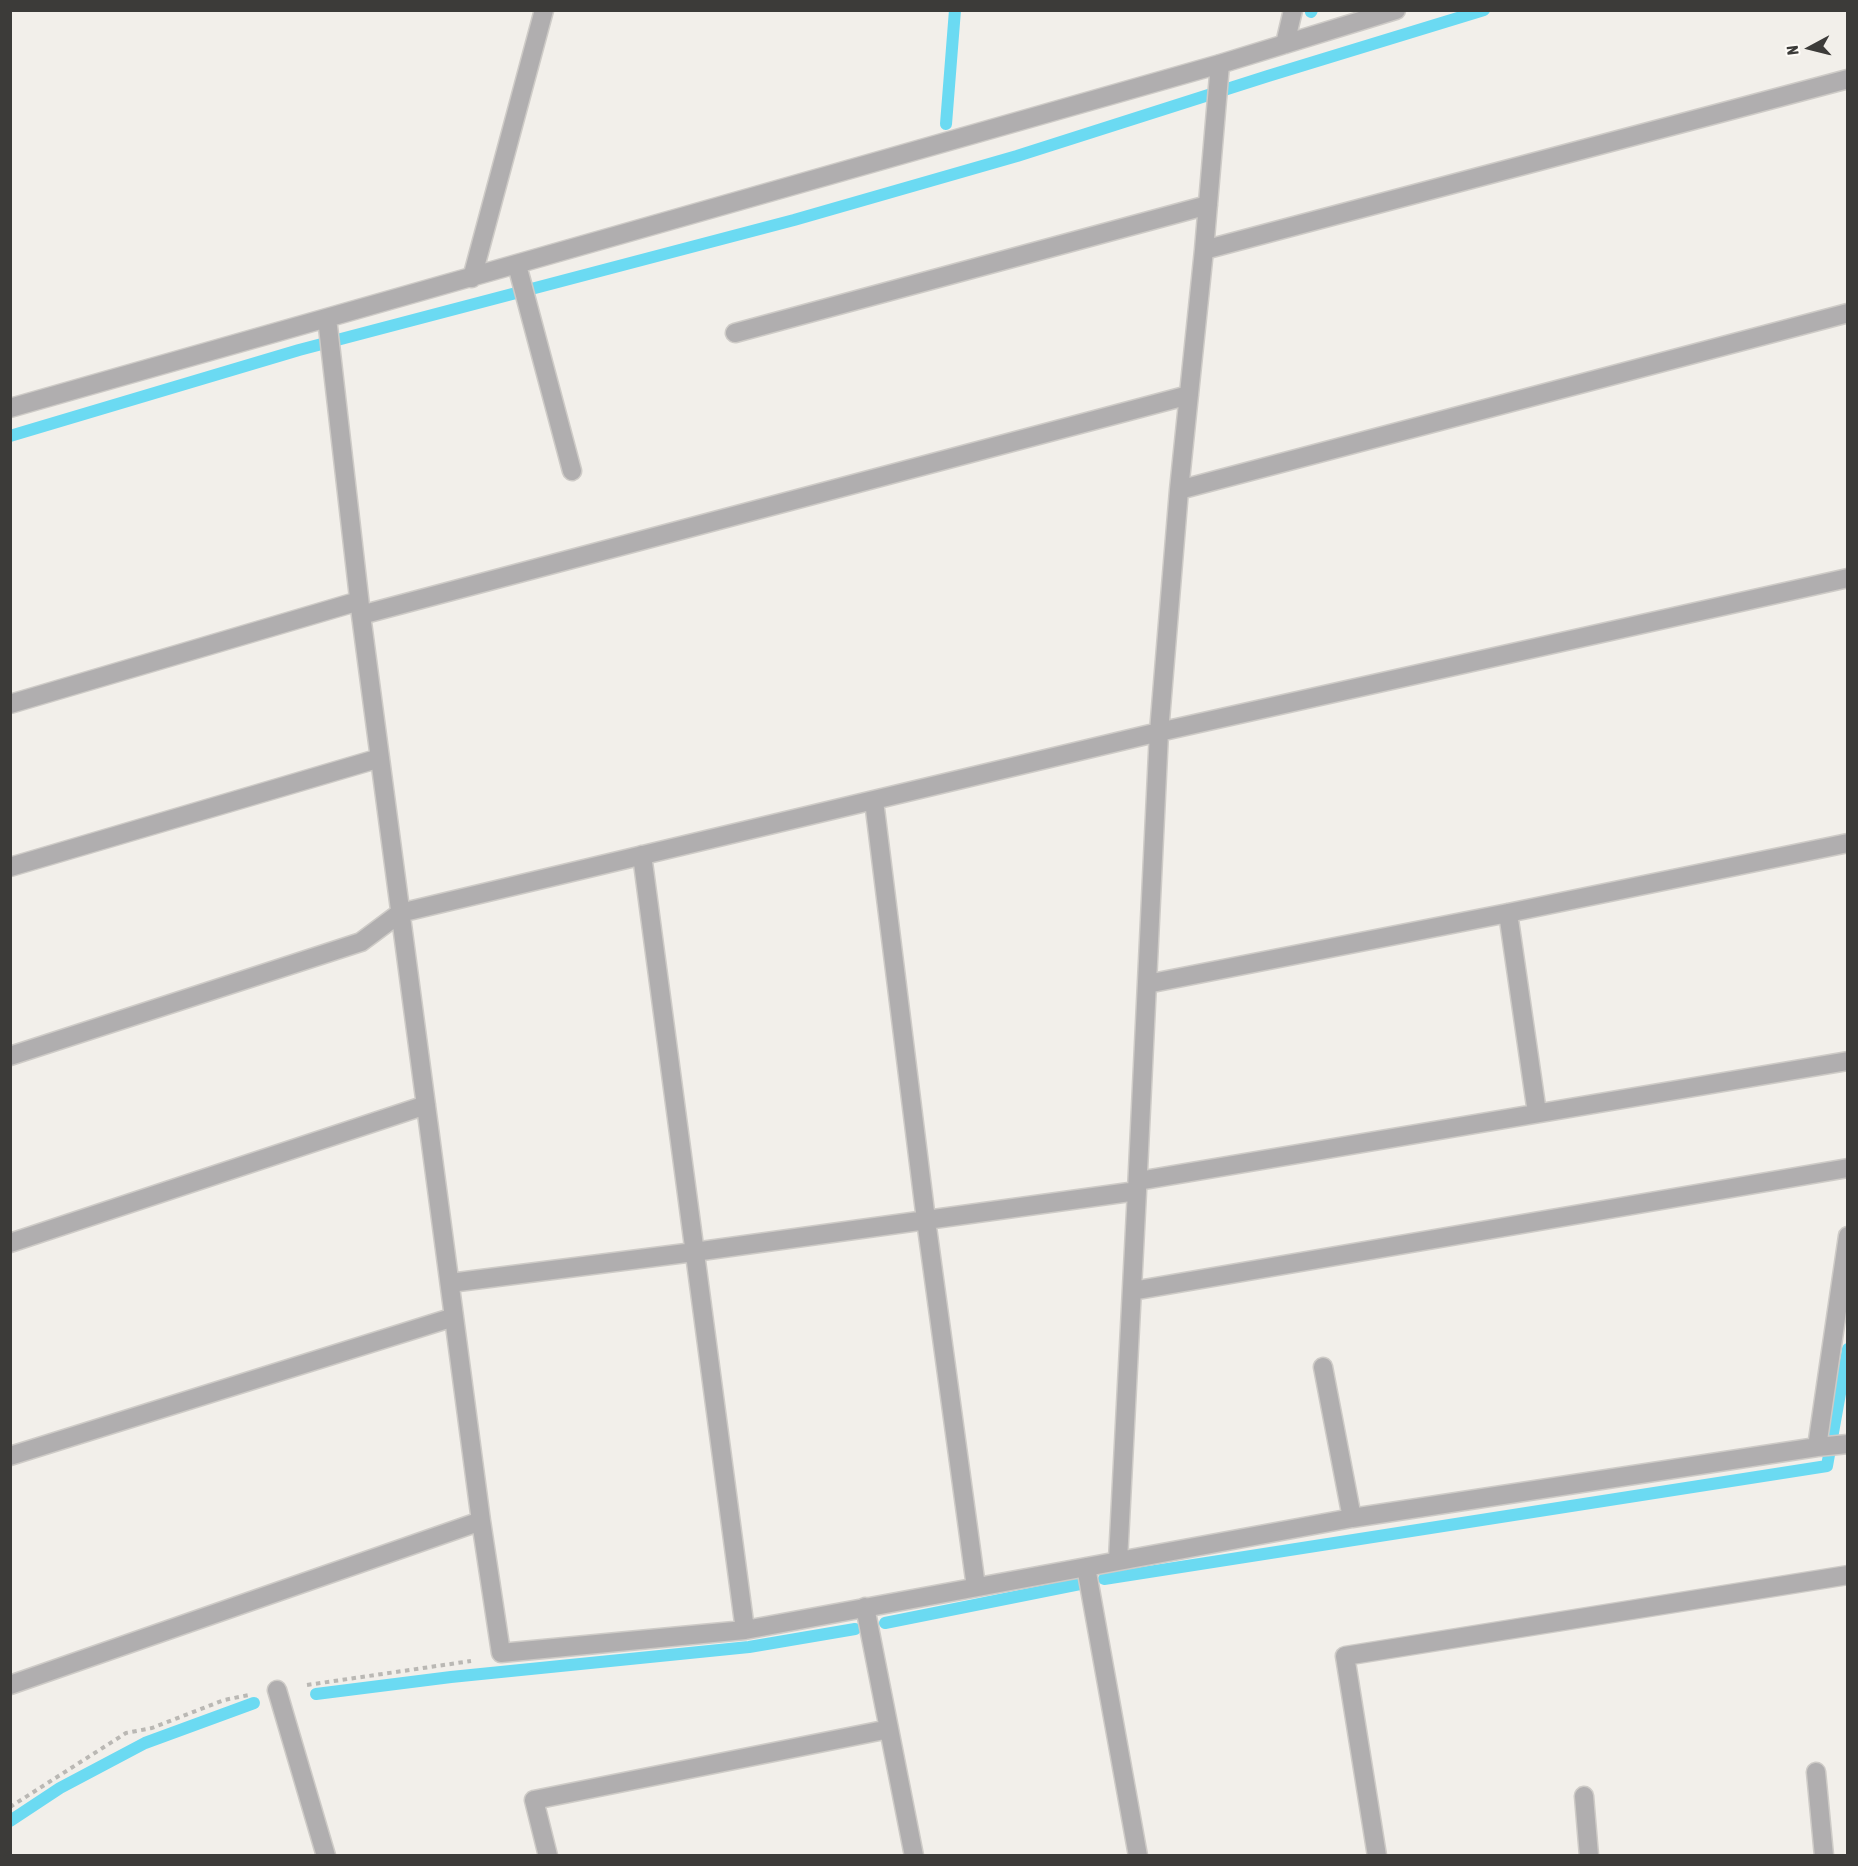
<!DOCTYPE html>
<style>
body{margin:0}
#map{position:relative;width:1858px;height:1866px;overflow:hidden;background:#f2efea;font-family:"Asap Condensed",sans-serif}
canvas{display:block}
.frame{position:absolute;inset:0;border:12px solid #3c3b39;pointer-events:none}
.north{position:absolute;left:1780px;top:18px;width:60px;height:60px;-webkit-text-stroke:4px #fffcf8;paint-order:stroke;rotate:263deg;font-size:16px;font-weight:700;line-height:24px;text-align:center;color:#3c3b39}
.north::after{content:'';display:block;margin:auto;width:21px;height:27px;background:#3c3b39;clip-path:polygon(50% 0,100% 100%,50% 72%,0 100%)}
</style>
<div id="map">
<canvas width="1858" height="1866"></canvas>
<div class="frame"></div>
<div class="north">N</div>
</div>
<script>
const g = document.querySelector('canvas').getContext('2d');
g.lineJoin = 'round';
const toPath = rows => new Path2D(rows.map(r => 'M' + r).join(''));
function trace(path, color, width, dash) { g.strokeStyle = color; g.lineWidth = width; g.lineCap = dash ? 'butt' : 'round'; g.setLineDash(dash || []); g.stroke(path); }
const stream = toPath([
 [1311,12,1312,10],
 [946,124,955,10],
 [10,436,299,350,794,220,1017,156,1268,76,1484,10],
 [1104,1579,1827,1466,1848,1349],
 [885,1623,1080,1584],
 [316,1694,451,1677,749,1647,855,1629],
 [10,1821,60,1788,145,1743,254,1703]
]);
const path = toPath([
 [307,1685,471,1661],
 [10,1807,126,1733,152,1728,224,1700,249,1695]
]);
const street = toPath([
 [1285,44,1293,10],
 [1204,250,1848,79],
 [517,265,572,471],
 [472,278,544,10],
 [327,318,361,615,481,1521,501,1653,745,1630,1352,1518,1817,1447],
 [735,333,1208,205],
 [10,408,1220,64,1396,10],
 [1179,490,1848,313],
 [361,615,1189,395],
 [10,704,359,601],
 [874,801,926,1220,976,1587],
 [642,855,745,1630],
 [10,867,380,758],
 [1508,913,1537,1113],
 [1147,984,1508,913,1848,843],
 [10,1056,361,942,400,913,1159,732,1848,578],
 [1138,1181,1848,1061],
 [1848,1236,1817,1447,1848,1444],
 [10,1243,426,1105],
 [450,1283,694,1252,1137,1191],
 [1132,1291,1848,1168],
 [1323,1367,1352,1518],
 [10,1456,454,1317],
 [1118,1560,1137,1191,1159,732,1179,490,1204,250,1220,64],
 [1086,1567,1138,1856],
 [865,1607,914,1856],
 [10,1685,481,1521],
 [277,1690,326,1856],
 [1816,1772,1824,1856],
 [1584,1796,1589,1856],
 [548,1856,534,1800,889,1729],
 [1377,1856,1345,1656,1848,1575]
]);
trace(stream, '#6bdaf2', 12);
trace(street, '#cecbc7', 21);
trace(path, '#bab8b4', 4, [4.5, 4.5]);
trace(street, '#b0aeaf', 18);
</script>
